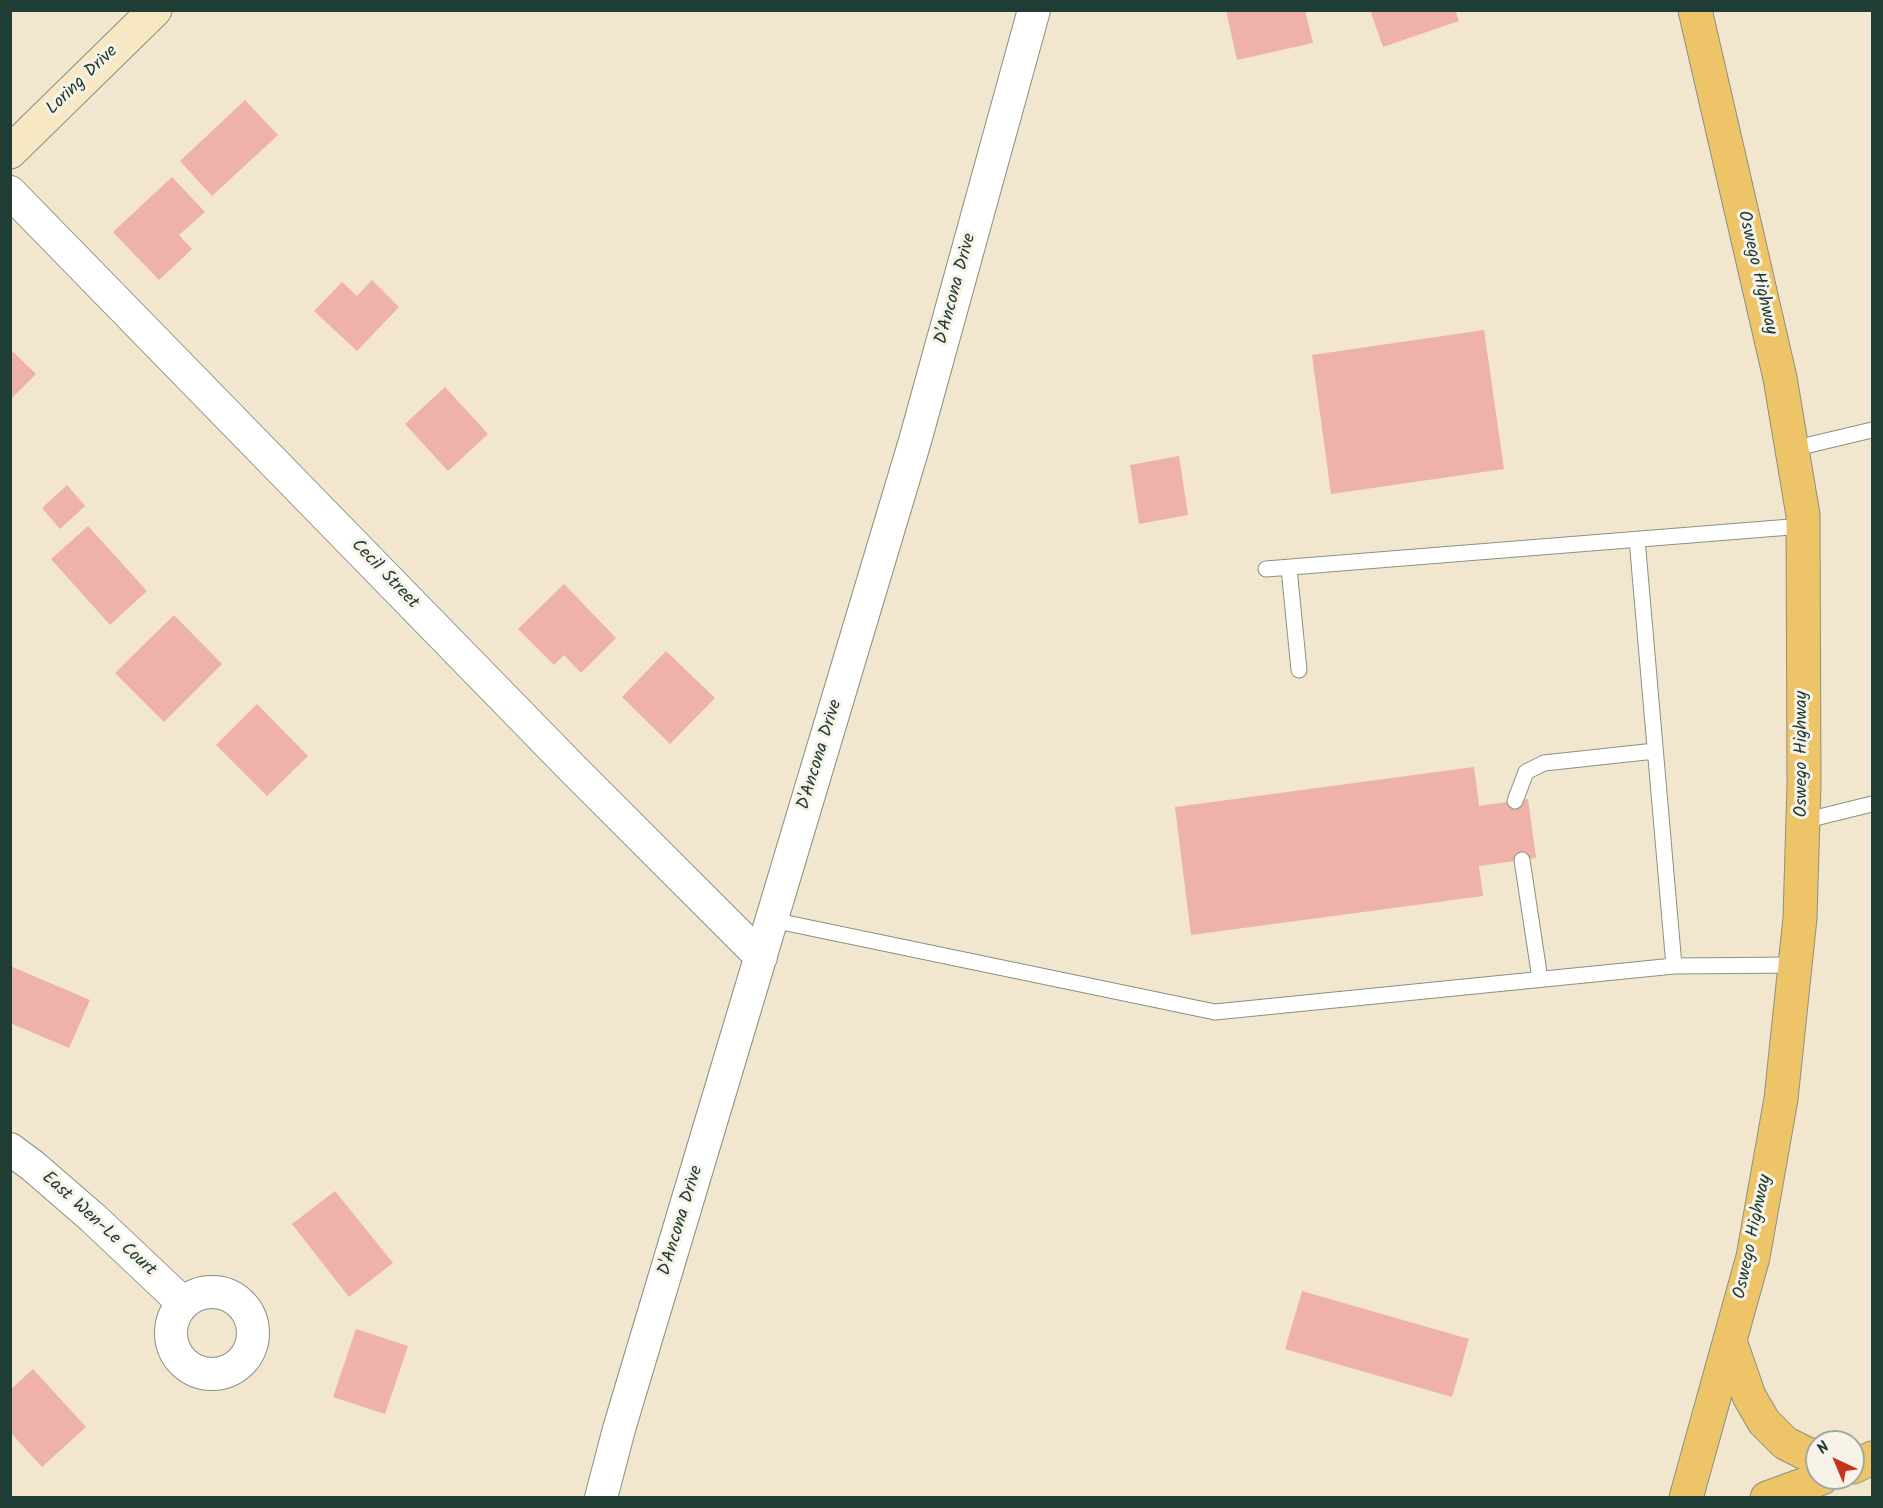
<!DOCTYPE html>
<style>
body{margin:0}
#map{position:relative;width:1883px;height:1508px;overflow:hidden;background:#f2e6ce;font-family:Kalam,sans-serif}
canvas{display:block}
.frame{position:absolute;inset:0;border:12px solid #1f3d34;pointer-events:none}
.north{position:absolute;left:1805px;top:1430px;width:60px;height:60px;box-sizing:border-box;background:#f7f3e8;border:2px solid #a1aaa0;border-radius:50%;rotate:316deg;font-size:16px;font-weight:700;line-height:24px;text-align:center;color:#1f3d34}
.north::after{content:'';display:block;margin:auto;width:21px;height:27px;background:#c8321e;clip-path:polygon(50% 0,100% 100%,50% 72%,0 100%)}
</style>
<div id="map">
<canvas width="1883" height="1508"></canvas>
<div class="frame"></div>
<div class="north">N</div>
</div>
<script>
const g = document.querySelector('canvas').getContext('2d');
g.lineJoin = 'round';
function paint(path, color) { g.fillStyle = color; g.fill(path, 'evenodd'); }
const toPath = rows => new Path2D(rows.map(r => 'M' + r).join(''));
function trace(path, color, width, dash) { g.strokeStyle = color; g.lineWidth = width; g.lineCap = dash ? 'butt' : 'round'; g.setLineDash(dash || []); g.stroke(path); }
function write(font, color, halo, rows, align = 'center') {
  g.font = font + ' Kalam,sans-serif'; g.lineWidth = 6; g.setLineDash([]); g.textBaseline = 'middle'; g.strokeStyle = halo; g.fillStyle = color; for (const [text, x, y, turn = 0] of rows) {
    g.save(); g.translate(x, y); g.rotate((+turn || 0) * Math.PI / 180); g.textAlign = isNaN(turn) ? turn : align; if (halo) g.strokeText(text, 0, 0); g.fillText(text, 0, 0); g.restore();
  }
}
const building = toPath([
 [1226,10,1305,10,1313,43,1237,60],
 [1370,10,1455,10,1459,21,1383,47],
 [245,100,278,135,212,196,180,161],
 [172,177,205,212,179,235,192,249,159,280,113,232],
 [372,280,399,307,357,351,314,311,342,282,357,296],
 [1484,330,1504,469,1331,494,1312,355],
 [10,349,36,374,10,400],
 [445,387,488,434,448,471,405,424],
 [1179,456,1188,515,1139,524,1130,465],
 [67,485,85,506,60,529,42,508],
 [88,526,147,591,110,625,51,559],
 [564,584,616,638,581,673,564,655,554,665,518,629],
 [174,615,222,664,164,722,115,673],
 [666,651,715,698,670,744,622,697],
 [257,704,308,756,267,796,216,745],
 [1474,767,1479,806,1528,799,1536,858,1479,866,1483,896,1191,935,1175,807],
 [10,966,90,1000,69,1048,10,1023],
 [335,1191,393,1263,349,1297,292,1224],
 [1302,1291,1469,1339,1452,1397,1285,1349],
 [356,1329,408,1346,385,1414,333,1397],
 [33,1369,86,1427,42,1467,10,1432,10,1390]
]);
const lane = toPath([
 [1792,449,1872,430],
 [1637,539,1674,966,1795,965],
 [1289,568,1299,670],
 [1266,569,1803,526],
 [1515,801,1526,772,1544,763,1655,751],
 [1803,821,1872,804],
 [1522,860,1540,979],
 [772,920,1215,1012,1674,966]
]);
const street = toPath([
 [10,192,573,769,761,957],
 [10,1149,33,1166,93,1218,183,1303],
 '171 1333a41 41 0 1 1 82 0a41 41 0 1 1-82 0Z',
 [601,1498,619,1429,915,441,1034,10]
]);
const secondary = toPath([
 [10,152,155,10]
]);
const primary = toPath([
 [1730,1341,1749,1396,1764,1422,1785,1443,1807,1454,1817,1456],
 [1853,1467,1872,1458],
 [1686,1498,1753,1257,1781,1099,1800,918,1804,784,1803,515,1780,378,1695,10],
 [1767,1498,1822,1478]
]);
const streetNames = [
 ["Loring Drive",83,81,-44],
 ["Oswego Highway",1756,273,77],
 ["D'Ancona Drive",957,289,-75],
 ["Cecil Street",384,575,46],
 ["Oswego Highway",1803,754,-90],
 ["D'Ancona Drive",821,755,-73],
 ["D'Ancona Drive",682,1221,-73],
 ["East Wen-Le Court",98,1225,42],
 ["Oswego Highway",1754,1237,-78]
];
paint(building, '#efb2a8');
trace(lane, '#889281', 17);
trace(street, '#889281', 34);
trace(secondary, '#889281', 35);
trace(primary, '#889281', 35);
trace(lane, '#fff', 15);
trace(street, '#fff', 32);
trace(secondary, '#f8e7c3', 33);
trace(primary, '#eec469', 33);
write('18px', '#1f3d34', '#f7f3e8', streetNames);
</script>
